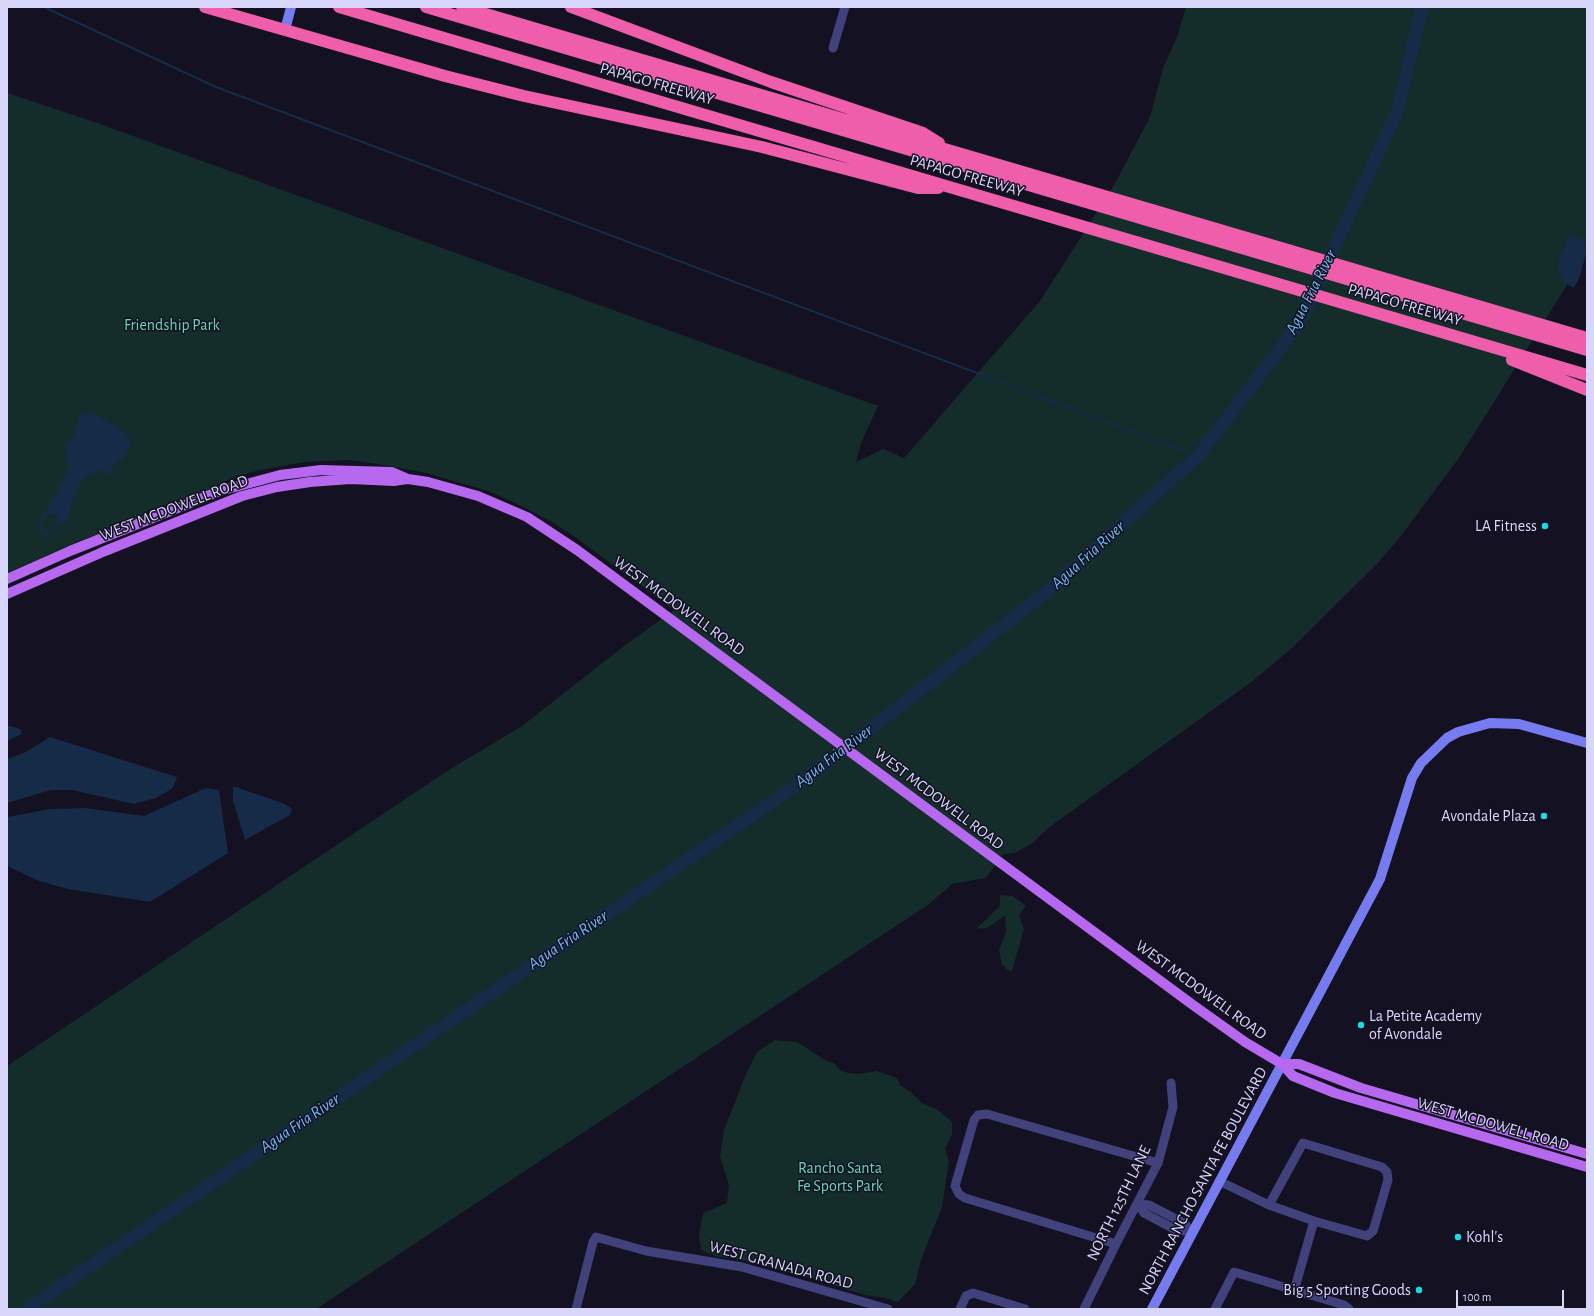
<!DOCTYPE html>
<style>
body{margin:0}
#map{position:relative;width:1594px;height:1316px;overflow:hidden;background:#131122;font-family:"Alegreya Sans",sans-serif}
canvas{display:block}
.frame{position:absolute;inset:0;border:8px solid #d8d6fb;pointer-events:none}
.scale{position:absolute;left:1456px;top:1290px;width:108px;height:18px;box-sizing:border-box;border:2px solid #d8d6fb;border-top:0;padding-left:5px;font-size:12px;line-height:14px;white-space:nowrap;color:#d8d6fb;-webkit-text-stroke:3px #131122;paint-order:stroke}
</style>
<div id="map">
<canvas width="1594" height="1316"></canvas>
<div class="frame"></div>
<div class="scale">100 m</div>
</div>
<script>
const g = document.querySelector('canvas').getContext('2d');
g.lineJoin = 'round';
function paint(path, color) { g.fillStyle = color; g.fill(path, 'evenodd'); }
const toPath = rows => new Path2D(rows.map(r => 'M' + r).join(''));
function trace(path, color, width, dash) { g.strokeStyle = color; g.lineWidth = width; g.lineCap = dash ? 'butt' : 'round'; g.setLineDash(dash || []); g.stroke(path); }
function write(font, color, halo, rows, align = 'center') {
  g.font = font + ' "Alegreya Sans",sans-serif'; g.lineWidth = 3; g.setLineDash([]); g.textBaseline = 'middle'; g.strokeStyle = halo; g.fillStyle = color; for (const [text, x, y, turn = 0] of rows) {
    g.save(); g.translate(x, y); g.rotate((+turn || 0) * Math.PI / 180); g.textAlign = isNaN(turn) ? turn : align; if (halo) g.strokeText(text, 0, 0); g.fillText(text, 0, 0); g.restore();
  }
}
const green = toPath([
 [1186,7,1587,7,1587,253,1459,458,1401,536,1377,564,1291,649,1250,683,1051,826,1031,844,1015,853,1003,854,986,878,952,884,928,905,896,926,316,1309,7,1309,7,1066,444,773,522,726,624,646,674,610,575,537,552,522,511,501,488,491,426,473,378,464,347,460,304,462,256,471,230,479,207,491,148,511,137,520,81,540,7,573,7,93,103,125,878,406,861,443,856,462,883,449,904,458,1040,301,1114,185,1150,117,1163,68,1177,37],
 [1000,895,1013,896,1026,906,1019,915,1024,929,1012,971,1005,969,1005,966,1002,965,999,950,1006,932,1005,916,987,928,976,929,1000,906],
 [775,1040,797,1042,827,1061,834,1063,840,1070,848,1073,857,1074,877,1071,897,1078,900,1085,911,1092,922,1103,938,1110,952,1122,952,1134,945,1149,949,1161,942,1207,921,1260,915,1284,898,1302,885,1298,865,1295,807,1277,746,1261,715,1256,701,1250,699,1234,703,1213,727,1203,729,1185,720,1157,724,1130,746,1074,757,1052]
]);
const water = toPath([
 [1570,235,1580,238,1587,249,1580,276,1574,288,1564,282,1558,270,1559,256],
 [91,412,123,430,130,441,129,450,123,459,109,467,115,469,113,474,104,473,104,469,83,479,74,494,68,519,62,525,58,524,51,534,44,535,38,529,38,525,68,472,66,447,74,435,78,418,84,413],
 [51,514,56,515,58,518,56,523,53,525,52,531,46,533,40,527,47,515],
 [7,725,20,729,22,734,7,741],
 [50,737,177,777,173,788,156,798,134,804,72,790,51,790,7,803,7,759,24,753],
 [233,786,285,804,292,809,290,815,245,840,233,801],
 [206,788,219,790,228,853,150,902,68,889,39,881,7,866,7,817,50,809,85,808,144,816]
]);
const stream = toPath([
 [44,7,216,87,1198,456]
]);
const river = toPath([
 [27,1309,803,781,1049,590,1198,456,1299,324,1397,112,1422,7]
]);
const street = toPath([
 [833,48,845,7],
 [1219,1181,1269,1205,1314,1221,1367,1236,1373,1231,1388,1180,1387,1172,1382,1167,1303,1143,1269,1205],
 [1138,1204,1144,1213,1176,1230,1192,1232],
 [1138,1204,1149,1205,1184,1223,1192,1232],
 [1116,1244,965,1198,959,1194,955,1186,974,1120,978,1115,987,1114,1158,1163],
 [1294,1291,1314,1221],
 [576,1309,593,1242,596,1237,646,1251,742,1267,888,1309],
 [960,1309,966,1296,973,1293,1025,1309],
 [1084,1309,1116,1244,1158,1163,1173,1107,1171,1083],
 [1215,1309,1234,1272,1344,1305,1349,1309]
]);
const secondary = toPath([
 [285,30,291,7],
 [1152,1309,1380,879,1412,778,1421,763,1447,738,1458,732,1490,723,1519,724,1587,743]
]);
const primary = toPath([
 [7,579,70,551,220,491,280,475,321,470,392,472,408,479,428,482,478,496,527,517,577,550,1193,1005,1245,1042,1282,1064,1293,1076,1335,1093,1587,1167],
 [7,594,105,551,242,496,277,487,310,482,350,479,394,481,407,479],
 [1282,1064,1299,1064,1361,1088,1587,1154]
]);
const highway = toPath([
 [205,7,445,76,524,96,762,147,918,188,938,188],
 [339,7,1587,375],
 [426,7,1587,350],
 [462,7,1587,338],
 [571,7,771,82,923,133,939,143],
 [1512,360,1587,390]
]);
const markers = [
 [1545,526,4,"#19dbe4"],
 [1544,816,4,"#19dbe4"],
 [1361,1025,4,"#19dbe4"],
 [1458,1237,4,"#19dbe4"],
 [1419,1290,4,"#19dbe4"]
];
const streetNames = [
 ["PAPAGO FREEWAY",657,84,16],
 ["PAPAGO FREEWAY",967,176,16],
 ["PAPAGO FREEWAY",1405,305,16],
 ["WEST MCDOWELL ROAD",174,508,-21],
 ["WEST MCDOWELL ROAD",679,606,36],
 ["WEST MCDOWELL ROAD",939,799,37],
 ["WEST MCDOWELL ROAD",1201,990,36],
 ["WEST MCDOWELL ROAD",1493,1124,16],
 ["NORTH RANCHO SANTA FE BOULEVARD",1203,1181,-62],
 ["NORTH 125TH LANE",1119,1203,-64],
 ["WEST GRANADA ROAD",781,1265,15]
];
const parkNames = [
 ["Friendship Park",172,325],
 ["Rancho Santa",840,1168],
 ["Fe Sports Park",840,1186]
];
const poiNames = [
 ["LA Fitness",1537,526],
 ["Avondale Plaza",1536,816],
 ["La Petite Academy",1369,1016,"left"],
 ["of Avondale",1369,1034,"left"],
 ["Kohl's",1466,1237,"left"],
 ["Big 5 Sporting Goods",1411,1290]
];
const waterNames = [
 ["Agua Fria River",1311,292,-63],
 ["Agua Fria River",1088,555,-42],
 ["Agua Fria River",834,756,-37],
 ["Agua Fria River",568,940,-34],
 ["Agua Fria River",300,1123,-34]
];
paint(green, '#142c2a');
paint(water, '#152b48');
trace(stream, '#152b48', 2);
trace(river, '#152b48', 13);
trace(street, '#41417c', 9);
trace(secondary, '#777bf0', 10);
trace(primary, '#b669ef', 10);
trace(highway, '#ee5eab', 12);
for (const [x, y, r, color] of markers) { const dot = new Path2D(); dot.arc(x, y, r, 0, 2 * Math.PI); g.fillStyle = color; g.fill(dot); trace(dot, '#131122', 1.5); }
write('16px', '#d8d6fb', '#131122', streetNames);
write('16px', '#6ad3b3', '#131122', parkNames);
write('16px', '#d8d6fb', '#131122', poiNames, 'right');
write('italic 17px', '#6fbbf0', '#131122', waterNames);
</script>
